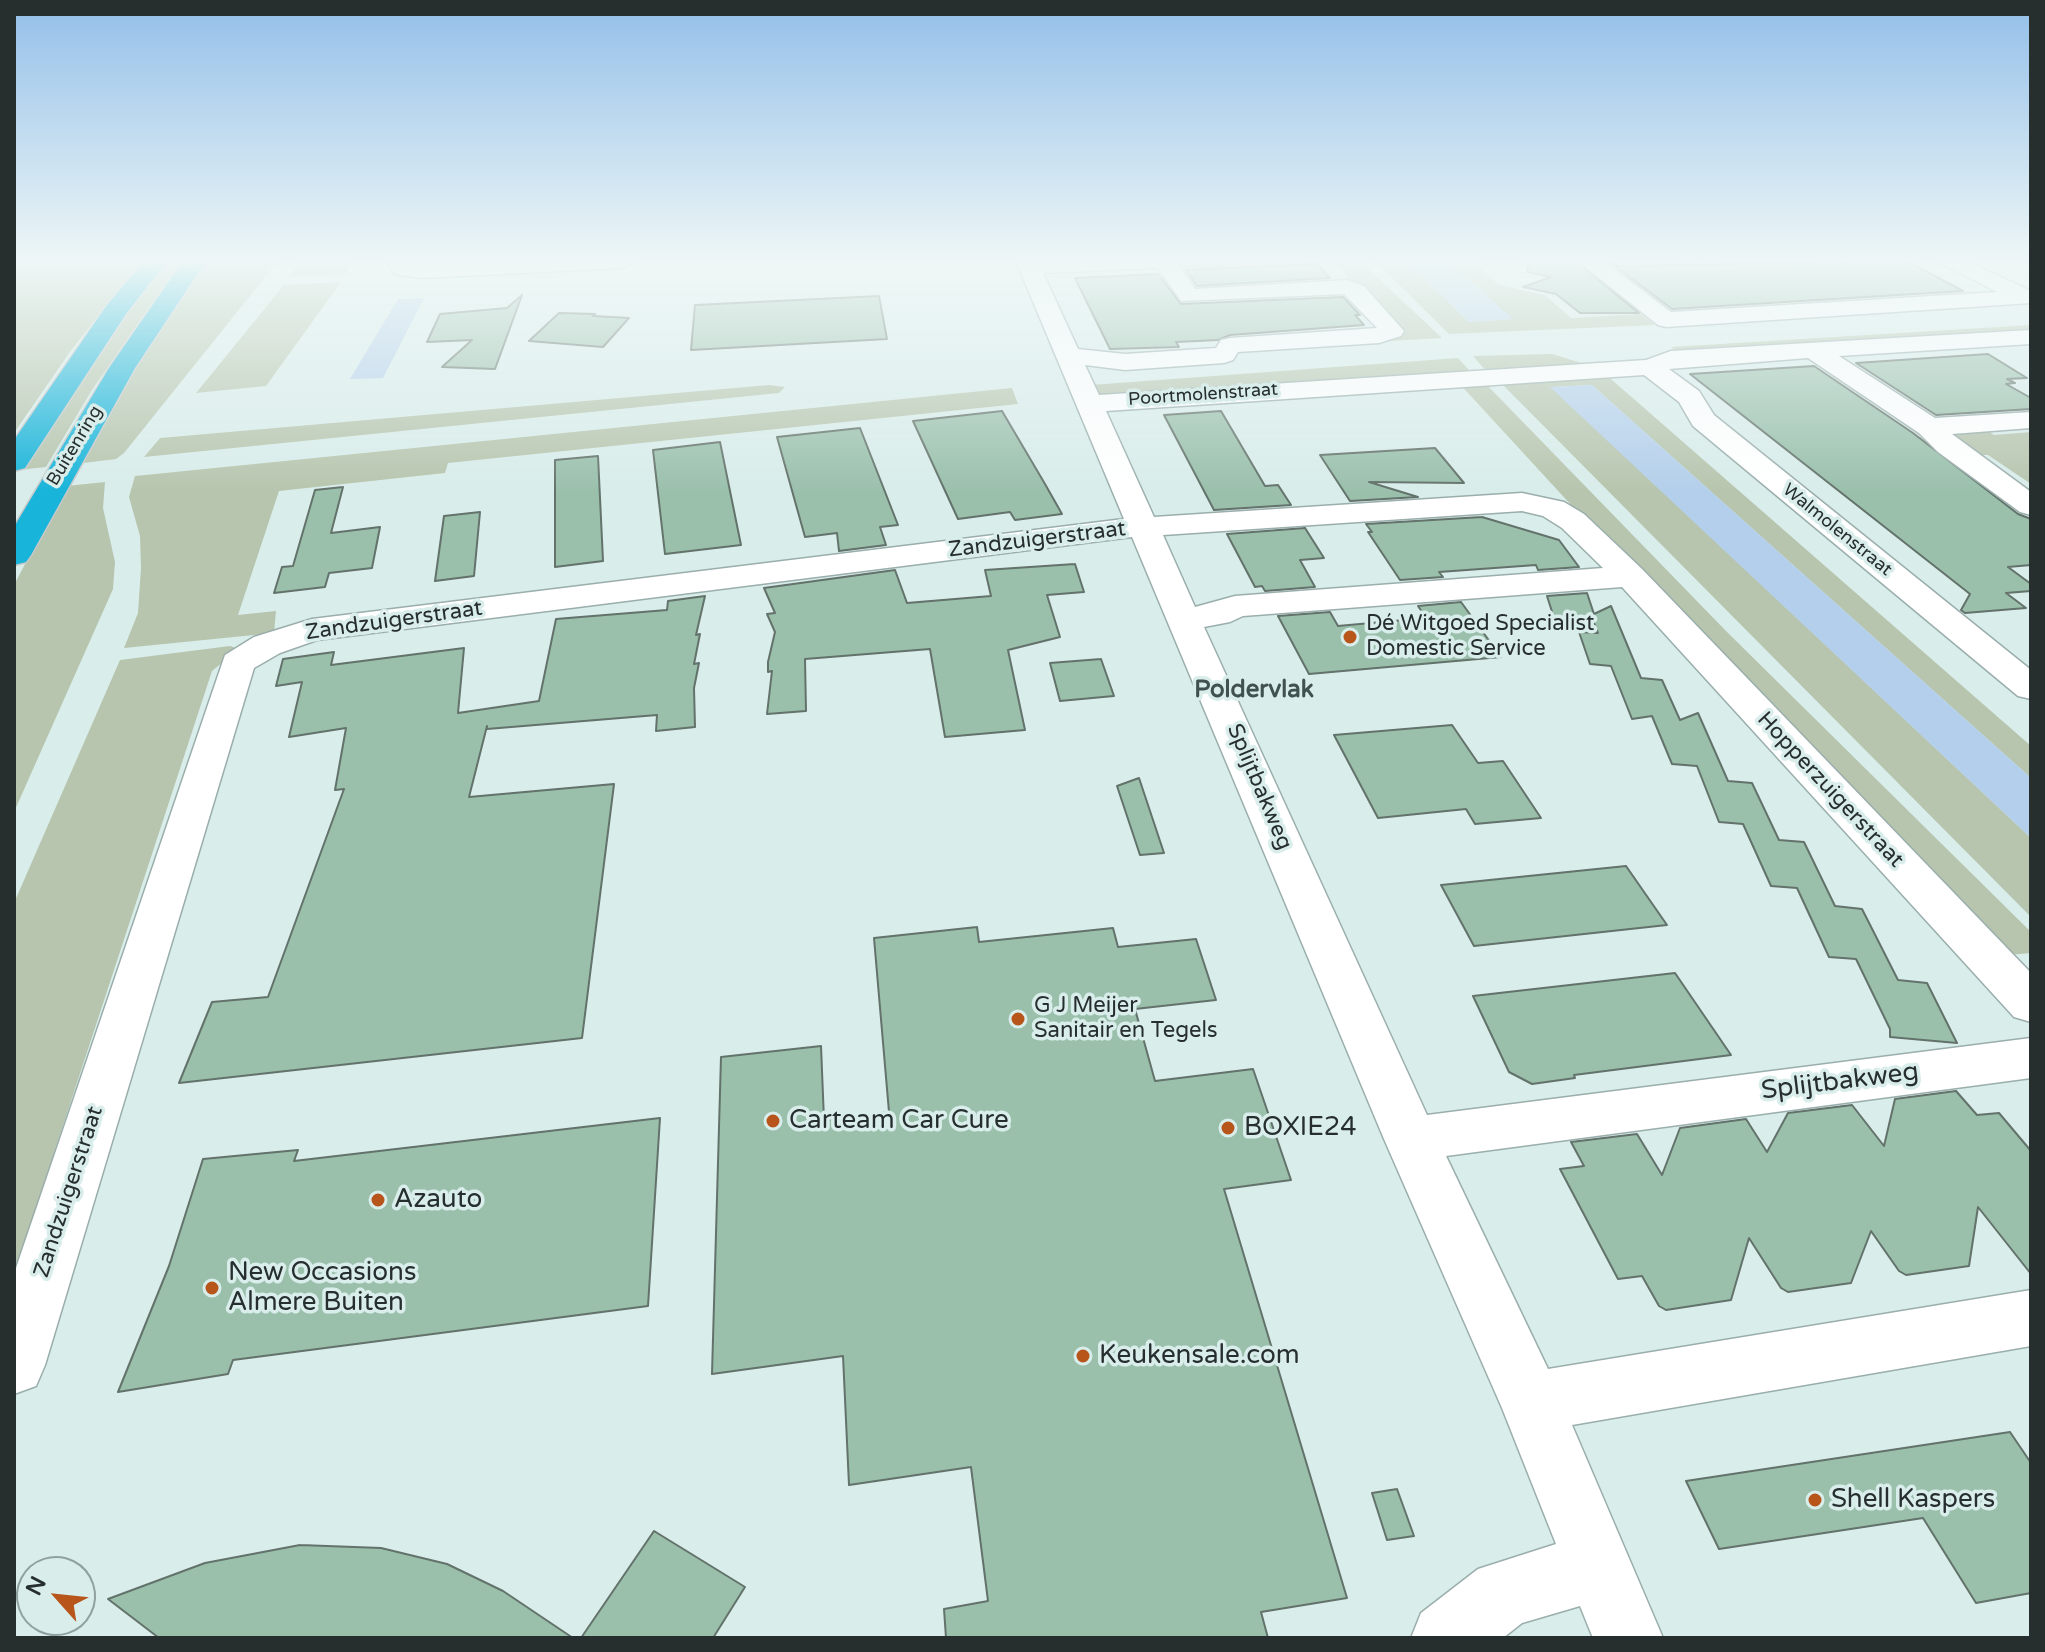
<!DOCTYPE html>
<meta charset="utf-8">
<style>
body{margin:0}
#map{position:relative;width:2045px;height:1652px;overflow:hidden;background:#d9edeb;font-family:"Varela Round",sans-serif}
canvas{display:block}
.frame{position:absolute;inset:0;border:16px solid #262e2e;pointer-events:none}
.north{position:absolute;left:16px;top:1556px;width:80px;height:80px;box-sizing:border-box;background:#d9edeb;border:2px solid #91a19f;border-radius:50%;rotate:297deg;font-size:22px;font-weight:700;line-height:32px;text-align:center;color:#262e2e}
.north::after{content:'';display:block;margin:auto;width:28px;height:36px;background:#b7551b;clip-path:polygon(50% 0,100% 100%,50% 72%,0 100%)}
</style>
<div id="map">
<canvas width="2045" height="1652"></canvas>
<div class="frame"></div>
<div class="north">N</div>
</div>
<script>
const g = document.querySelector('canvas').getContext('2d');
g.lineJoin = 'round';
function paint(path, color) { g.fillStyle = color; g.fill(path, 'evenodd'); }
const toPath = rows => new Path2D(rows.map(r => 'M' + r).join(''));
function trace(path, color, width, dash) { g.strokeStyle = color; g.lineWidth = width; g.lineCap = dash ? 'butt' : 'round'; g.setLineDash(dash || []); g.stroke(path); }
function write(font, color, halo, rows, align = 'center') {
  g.font = font + ' "Varela Round",sans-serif'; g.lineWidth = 7; g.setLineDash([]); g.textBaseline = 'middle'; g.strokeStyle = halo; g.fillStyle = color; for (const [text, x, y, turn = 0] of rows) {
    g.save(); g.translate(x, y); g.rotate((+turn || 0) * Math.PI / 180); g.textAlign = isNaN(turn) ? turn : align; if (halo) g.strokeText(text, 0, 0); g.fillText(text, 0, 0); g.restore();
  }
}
const green = toPath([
 [14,261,141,261,70,352,14,433],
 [163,261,181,261,92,390,46,467,19,470],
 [201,261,278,261,124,453,116,459,75,464],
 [301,261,353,261,346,274,290,276],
 [1236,261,1360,261,1442,338,1389,341,1338,263,1175,270,1172,264],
 [1375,261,1406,261,1469,322,1512,319,1448,261,1473,261,1499,285,1545,295,1571,318,1641,314,1655,325,1449,334],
 [341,282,266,386,196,393,284,285],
 [2031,325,2031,331,1678,353,1671,347],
 [1552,354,1585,364,1486,371,1473,356],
 [1458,358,1470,371,1106,396,1094,394,1091,385],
 [1603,372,2031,746,2031,778,1592,385,1551,387,2031,838,2031,917,1497,379],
 [1457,381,1485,383,1726,631,2031,932,2031,953,2008,955,1572,506],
 [769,385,785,387,779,393,144,457,160,438],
 [1012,388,1018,404,448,463,445,473,279,491,238,615,276,611,274,633,124,648,138,613,141,568,140,536,129,497,135,476],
 [1982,427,1994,435,2031,432,2031,484,1988,455,1971,455,1950,439,1952,431],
 [105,482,103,508,115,562,113,589,14,812,14,585,66,486],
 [230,646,239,649,212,671,14,1275,14,903,120,660]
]);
const water = toPath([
 [1406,261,1448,261,1513,319,1469,322],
 [424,298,383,378,350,379,398,299],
 [1592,385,2031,778,2031,838,1550,387]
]);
const building = toPath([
 [1528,261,1575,261,1639,313,1580,313,1556,294,1523,287,1551,277,1527,272,1528,261],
 [1608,261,1615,261,1616,266,1907,261,1963,291,1672,309,1608,261],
 [1317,264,1330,278,1197,286,1186,270,1317,264],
 [1158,274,1181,304,1343,297,1360,315,1355,315,1364,325,1230,335,1218,340,1176,342,1179,347,1110,349,1075,278,1158,274],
 [522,295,495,369,442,367,472,340,427,342,440,314,507,308,522,295],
 [879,296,887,339,691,350,695,305,879,296],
 [559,313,595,314,593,316,629,318,603,347,529,341,559,313],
 [1988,354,2027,378,2007,379,2015,383,2006,384,2031,398,2031,409,1936,415,1856,363,1988,354],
 [1814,366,1913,433,2018,514,2031,519,2031,565,2008,567,2031,584,2031,591,2006,593,2026,608,1965,613,1961,610,1970,594,1690,374,1814,366],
 [1002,411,1045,484,1062,514,1015,520,1010,512,958,519,913,421,1002,411],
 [1221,411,1265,486,1278,485,1291,505,1214,510,1164,415,1221,411],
 [860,428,898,525,880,527,886,545,839,551,837,533,805,537,777,437,860,428],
 [720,442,741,545,665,554,653,450,720,442],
 [1435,448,1464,483,1369,482,1418,497,1350,501,1320,455,1435,448],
 [598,456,603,561,555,567,555,460,598,456],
 [343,487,331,533,380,527,372,568,329,573,325,587,274,593,282,567,293,566,315,490,343,487],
 [480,512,474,576,435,581,444,516,480,512],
 [1482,517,1559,540,1579,567,1538,570,1536,565,1439,572,1443,577,1400,580,1368,532,1372,532,1366,524,1482,517],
 [1305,528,1324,558,1300,560,1315,587,1265,591,1262,586,1255,587,1227,534,1305,528],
 [1075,564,1084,592,1047,595,1060,637,1008,650,1025,730,945,737,930,649,805,659,806,711,767,714,772,671,768,672,768,662,775,632,767,614,775,613,764,588,895,570,907,603,991,596,985,570,1075,564],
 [1587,593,1594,614,1611,606,1641,678,1662,680,1680,720,1698,713,1728,781,1752,783,1779,840,1804,842,1835,906,1862,909,1898,980,1927,983,1957,1043,1890,1037,1890,1029,1856,959,1829,957,1797,888,1771,886,1743,824,1719,822,1697,766,1672,764,1652,716,1632,719,1611,666,1590,664,1579,632,1598,633,1594,623,1555,621,1547,596,1587,593],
 [705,596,696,635,700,634,694,664,699,663,694,688,695,727,656,731,657,715,487,729,487,726,469,797,614,784,582,1038,179,1083,212,1002,268,997,344,789,335,790,346,728,289,737,302,682,276,686,283,659,334,652,331,665,464,648,458,713,539,701,556,619,667,610,668,601,705,596],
 [1461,602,1501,657,1309,674,1278,616,1330,612,1338,626,1426,618,1418,606,1461,602],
 [1101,659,1114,696,1060,701,1050,663,1101,659],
 [1452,725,1478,763,1503,761,1541,818,1475,824,1466,809,1378,818,1334,735,1452,725],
 [1139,778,1164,853,1140,855,1117,786,1139,778],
 [1626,866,1667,925,1474,946,1441,885,1626,866],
 [977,927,979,942,1113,928,1118,947,1196,939,1216,1000,1135,1009,1155,1081,1253,1069,1291,1180,1224,1189,1347,1598,1261,1612,1268,1638,946,1638,944,1609,988,1601,971,1467,849,1485,843,1356,712,1374,721,1057,821,1046,824,1120,889,1112,874,938,977,927],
 [1675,973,1731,1055,1574,1075,1575,1078,1532,1084,1509,1072,1473,996,1675,973],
 [1956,1091,1977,1115,1999,1113,2031,1151,2031,1274,1978,1207,1969,1266,1906,1275,1899,1271,1871,1231,1851,1283,1788,1292,1781,1288,1749,1238,1731,1300,1666,1310,1659,1306,1642,1276,1618,1279,1560,1169,1584,1166,1571,1142,1637,1134,1662,1175,1680,1128,1746,1119,1767,1152,1788,1113,1852,1105,1884,1146,1895,1099,1956,1091],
 [660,1118,648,1306,233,1360,228,1374,118,1392,169,1266,203,1159,298,1150,294,1161,660,1118],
 [2010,1432,2031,1463,2031,1593,1976,1603,1923,1518,1719,1549,1686,1481,2010,1432],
 [1397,1489,1414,1536,1387,1540,1372,1493,1397,1489],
 [654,1531,745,1587,713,1638,581,1638,654,1531],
 [300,1545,381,1548,447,1564,503,1591,573,1638,159,1638,108,1599,205,1563,300,1545]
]);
const minor = toPath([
 [387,261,421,264,635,261,624,268,421,278,395,274,387,261],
 [1016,261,1176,261,1195,289,1347,280,1364,286,1404,331,1401,336,1379,343,1238,352,1233,360,1224,363,1125,370,1085,365,1099,395,1646,360,1671,351,2031,330,2031,344,1839,356,1935,418,2031,412,2031,428,1952,434,2031,492,2031,515,2020,512,1938,452,1919,433,1808,358,1669,369,1699,391,1714,415,2031,670,2031,699,2018,696,1693,426,1679,402,1644,375,1106,411,1154,517,1522,493,1564,502,1584,514,1642,569,2031,973,2031,1022,2014,1017,1622,587,1243,616,1230,622,1204,627,1427,1115,2031,1038,2031,1078,1446,1156,1548,1369,2031,1290,2031,1346,1572,1425,1663,1638,1593,1638,1580,1606,1522,1623,1503,1638,1411,1638,1421,1613,1478,1569,1556,1544,1502,1408,1384,1139,1132,537,317,640,280,653,254,668,45,1365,36,1386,14,1394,14,1274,225,655,254,637,312,619,1124,519,1016,261],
 [1158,268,1181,301,1344,294,1377,328,1230,338,1221,340,1216,348,1125,354,1078,349,1043,273,1158,268],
 [1522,511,1543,516,1562,528,1603,568,1235,596,1195,607,1163,535,1522,511],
 [1578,261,1603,261,1671,312,1997,292,1937,261,1966,261,2031,291,2031,303,1666,327,1658,325,1578,261]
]);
const highway = toPath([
 [144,261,167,261,126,314,25,468,14,471,14,440,107,305,144,261],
 [183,261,206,261,135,368,31,555,26,562,14,565,14,527,109,368,183,261]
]);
const markers = [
 [1350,637,8,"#b7551b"],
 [1018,1019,8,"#b7551b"],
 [773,1121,8,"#b7551b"],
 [1228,1128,8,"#b7551b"],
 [378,1200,8,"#b7551b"],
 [212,1288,8,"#b7551b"],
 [1083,1356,8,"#b7551b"],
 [1815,1500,8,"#b7551b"]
];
const farStreetnames = [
 ["Poortmolenstraat",1203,395,-4],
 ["Buitenring",75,446,-59],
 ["Walmolenstraat",1837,530,39]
];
const streetNames = [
 ["Zandzuigerstraat",1037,540,-7],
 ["Zandzuigerstraat",394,621,-8],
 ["Splijtbakweg",1259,787,67],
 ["Hopperzuigerstraat",1830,790,47],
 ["Zandzuigerstraat",69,1192,-72]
];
const poiNames = [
 ["Dé Witgoed Specialist",1366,624],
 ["Domestic Service",1366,649],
 ["G J Meijer",1034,1006],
 ["Sanitair en Tegels",1034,1031]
];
const neighbourhoodNames = [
 ["Poldervlak",1254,691]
];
const nearStreetnames = [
 ["Splijtbakweg",1840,1082,-7]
];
const nearPoinames = [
 ["Carteam Car Cure",789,1121],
 ["BOXIE24",1244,1128],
 ["Azauto",394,1200],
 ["New Occasions",228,1273],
 ["Almere Buiten",228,1303],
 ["Keukensale.com",1099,1356],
 ["Shell Kaspers",1831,1500]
];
paint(green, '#b7c5ae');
paint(water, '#b4cfeb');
paint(building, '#9ac0ac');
trace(building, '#63726a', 2);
trace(minor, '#9aaeac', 3);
trace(highway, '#c7c9c9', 3);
paint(minor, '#fff');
paint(highway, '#18b4d9');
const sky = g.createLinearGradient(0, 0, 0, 492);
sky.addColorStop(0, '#93bfe9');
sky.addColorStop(0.53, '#eef7f6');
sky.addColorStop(1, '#eef7f600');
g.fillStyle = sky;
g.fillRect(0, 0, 2045, 492);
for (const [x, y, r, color] of markers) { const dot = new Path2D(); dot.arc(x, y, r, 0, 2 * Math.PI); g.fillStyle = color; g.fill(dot); trace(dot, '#d9edeb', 3); }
write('18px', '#262e2e', '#d9edeb', farStreetnames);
write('22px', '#262e2e', '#d9edeb', streetNames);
write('22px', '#262e2e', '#d9edeb', poiNames, 'left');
write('bold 24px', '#405150', '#d9edeb', neighbourhoodNames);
write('26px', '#262e2e', '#d9edeb', nearStreetnames);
write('26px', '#262e2e', '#d9edeb', nearPoinames, 'left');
</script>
